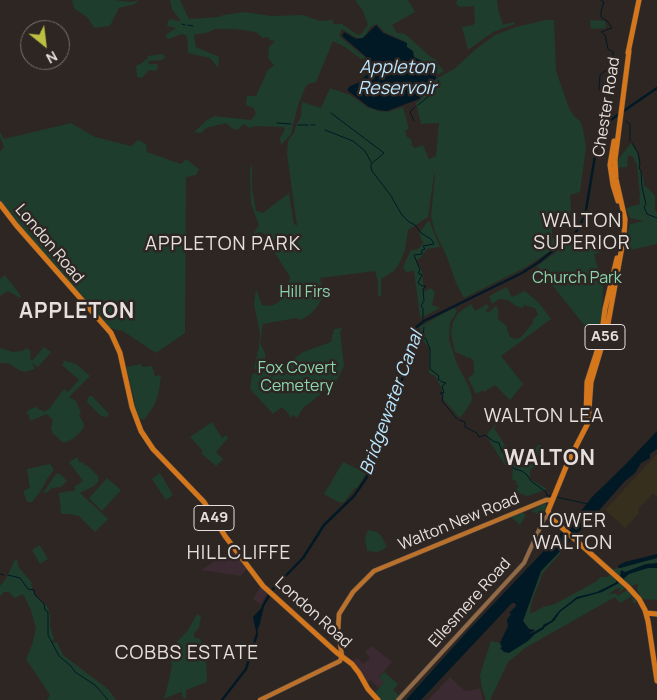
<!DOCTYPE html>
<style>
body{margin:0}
#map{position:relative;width:657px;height:700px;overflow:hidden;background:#2e2623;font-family:Manrope,sans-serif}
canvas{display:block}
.north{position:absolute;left:20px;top:20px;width:50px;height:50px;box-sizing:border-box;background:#2e2623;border:1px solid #77706d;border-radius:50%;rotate:151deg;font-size:14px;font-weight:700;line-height:20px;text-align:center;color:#e5e0dd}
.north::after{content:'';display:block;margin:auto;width:18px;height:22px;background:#bdbf43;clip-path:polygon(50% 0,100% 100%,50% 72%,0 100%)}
</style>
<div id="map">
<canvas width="657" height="700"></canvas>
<div class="north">N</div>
</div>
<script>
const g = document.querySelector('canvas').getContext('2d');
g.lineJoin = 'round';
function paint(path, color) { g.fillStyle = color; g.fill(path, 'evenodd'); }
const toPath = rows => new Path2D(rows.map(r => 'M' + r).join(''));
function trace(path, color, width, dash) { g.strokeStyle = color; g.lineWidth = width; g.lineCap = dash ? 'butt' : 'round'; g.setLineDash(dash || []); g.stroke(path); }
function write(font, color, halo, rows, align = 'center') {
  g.font = font + ' Manrope,sans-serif'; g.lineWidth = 5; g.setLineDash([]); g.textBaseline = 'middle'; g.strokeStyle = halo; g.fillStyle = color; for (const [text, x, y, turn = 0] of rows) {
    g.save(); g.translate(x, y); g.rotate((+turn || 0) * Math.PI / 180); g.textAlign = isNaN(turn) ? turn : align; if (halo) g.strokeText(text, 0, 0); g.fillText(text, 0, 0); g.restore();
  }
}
const commercial = toPath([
 [232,550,247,569,241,576,201,570],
 [261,586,267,593,261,604,253,599],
 [372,646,392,662,379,677,384,682,379,688,370,680,367,683,353,660,358,658,363,664,370,658,365,652],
 [450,677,464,690,469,691,480,688,483,700,428,700]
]);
const industrial = toPath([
 [657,454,657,497,653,493,638,509,639,513,625,528,605,510]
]);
const green = toPath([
 [74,0,114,0,132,2,138,0,135,4,119,8,110,26,94,28,88,18,75,9,72,1],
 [170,0,180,0,189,19,219,17,223,15,244,12,272,16,303,15,320,21,333,20,333,24,342,24,358,35,361,34,368,25,363,11,355,0,408,0,415,12,392,25,397,33,405,34,433,59,434,58,444,71,437,75,436,69,419,61,411,54,405,46,404,41,384,32,377,24,370,27,367,33,362,38,357,38,342,29,339,36,366,58,361,59,345,47,333,41,316,82,308,84,306,86,298,105,291,134,281,145,280,138,285,129,283,127,256,126,249,128,244,124,237,130,233,129,226,123,206,128,201,133,194,132,206,121,214,116,251,120,256,114,254,108,246,105,247,96,256,96,268,70,274,65,268,58,269,47,275,41,269,40,269,37,263,38,256,32,235,29,215,29,209,32,194,35,196,47,219,57,218,68,210,58,188,53,187,36,182,34,169,39,166,38,166,35,176,28,167,26,169,19,181,21,172,9],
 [457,0,497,0,498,9,503,25,514,22,515,24,493,32,468,50,462,27,473,25,475,22,474,6,460,7,456,4],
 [546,20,554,20,556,71,569,108,573,115,580,121,583,129,586,147,580,192,570,195,571,209,569,217,556,215,549,220,552,225,552,237,559,245,526,267,464,298,456,283,447,257,435,232,431,216,435,176,432,167,434,175,428,217,408,230,405,250,398,266,394,271,381,279,381,296,378,297,378,281,375,271,320,278,324,296,316,308,309,315,301,320,296,318,263,324,260,343,265,353,265,368,254,369,259,346,260,334,254,304,256,289,262,305,271,306,279,302,286,294,290,277,274,252,270,239,261,232,253,234,259,225,251,204,250,169,252,164,252,188,256,211,263,213,289,193,294,224,297,226,287,154,288,141,295,131,295,128,301,116,302,102,321,108,330,88,350,95,367,107,378,111,388,112,403,107,409,129,405,130,407,137,411,139,412,146,415,148,423,145,429,159,436,156,439,123,421,124,416,103,421,99,436,79,454,69,476,49,495,35,516,27],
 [590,20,605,21,606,28,591,29],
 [163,54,165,57,162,60,148,61,149,64,157,64,158,67,156,71,149,70,143,77,141,78,137,77,136,66,142,63,148,58,147,56],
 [71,123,95,137,131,146,138,140,146,144,147,152,181,164,186,159,199,169,196,175,186,177,185,333,156,353,123,331,109,328,102,318,92,310,0,204,0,152,4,147,0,137,0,132,4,139],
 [631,143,637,152,640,169,644,180,644,186,648,188,655,196,655,210,657,214,657,244,626,251,624,250,630,224,644,221,630,218,626,208,640,204,639,197,640,197,637,165,633,157,628,155,627,167,615,168,617,161],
 [429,220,440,247,427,249,422,256,416,261,422,271,424,292,430,288,435,292,432,305,440,308,421,318,420,316,414,271,406,272,403,267,411,250,418,249,423,243,419,233],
 [581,234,599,236,599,253,594,254,603,288,602,319,599,340,585,326,537,266],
 [5,275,21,296,20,298,8,291,0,296,0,279],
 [507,287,512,297,525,291,539,303,551,319,501,356,523,384,510,400,507,411,494,428,515,461,524,467,538,445,541,445,543,448,535,460,539,463,530,470,530,479,547,489,528,496,521,494,516,490,519,486,516,484,517,482,512,479,513,469,510,464,505,465,490,442,487,434,507,411,510,400,495,385,484,392,483,390,476,394,468,378,474,374,474,362,470,357,467,358,465,356,455,352,451,333,453,322,458,313,471,304,475,311,487,304,489,308,485,311,489,312,496,306,498,309,498,318,500,321,507,326,507,330,510,337,516,339,521,337,533,323,533,319,538,315,535,308,524,305,523,308,516,306,508,300,499,299,492,304,489,296],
 [454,308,457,311,450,323,449,340,457,364,469,387,472,397,471,403,460,418,443,399,442,389,435,376,429,373,429,348,421,337,421,330,419,327],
 [342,328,340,332,344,366,335,383,303,408,297,418,293,415,289,418,289,414,282,407,273,414,250,389,252,374,266,371,272,377,277,372,275,370,272,370,271,368,285,365,303,352,331,342,334,329],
 [44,347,51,352,38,367,32,363,35,369,25,372,19,370,8,363,0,363,0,348,13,352,22,351,27,348,31,352,30,358,32,361],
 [63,360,76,364,90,376,69,397,76,401,81,413,79,415,84,424,83,429,74,438,64,443,53,434,51,429,53,420,47,414,30,421,29,415,26,413,30,409,36,407,44,412,49,409,64,389,68,392,79,380,62,365,64,362],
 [141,364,143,367,152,366,155,376,161,375,159,391,155,404,144,420,138,418,137,413,133,403,135,402,126,367],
 [89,396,92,396,109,414,107,417,101,416,87,402],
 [212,422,222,438,226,435,228,438,216,452,223,459,216,466,201,453,203,451,190,437],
 [77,457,80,463,83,462,85,466,87,465,98,476,98,482,94,486,80,493,108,519,95,532,79,516,70,514,61,514,59,493,76,490,74,487,83,481,69,462],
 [343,462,366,473,357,488,355,488,344,502,340,503,324,494],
 [50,464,54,470,47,479,40,492,32,502,27,502,23,491,30,488,27,469],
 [160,473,173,495,166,500,152,479],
 [56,474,60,474,67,481,61,487,51,488,48,492,43,493],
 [107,478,121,490,102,511,89,498],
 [545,503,547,506,542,516,531,511],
 [522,512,526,515,520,525,511,517],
 [368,530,377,532,382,537,387,547,378,552,367,551,365,538],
 [40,545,48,559,40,564,32,550],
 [564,547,565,548,543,573,531,604,530,613,532,613,543,607,555,604,597,581,600,577,607,577,613,572,611,570,657,558,657,600,642,599,637,590,638,584,626,587,619,593,620,588,616,589,608,595,616,593,618,596,627,590,633,596,633,601,634,596,637,602,633,603,632,596,620,603,615,597,525,648,508,662,490,700,486,700,482,689,480,675,491,641,500,643,502,647,500,648,504,652,522,645,533,635,535,629,529,629,523,621,527,609,541,571],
 [17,559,18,566,32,583,31,585,35,596,47,606,50,614,50,626,54,639,51,643,57,642,63,655,108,689,116,700,47,700,50,695,26,659,32,645,36,629,31,610,23,594,15,598,8,592,4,592,0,597,0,586,7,577,14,561],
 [197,614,201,617,199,628,194,633,194,637,200,639,206,659,207,682,186,690,186,698,184,699,181,692,163,699,166,693,172,666,168,648,175,644,188,630],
 [384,672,398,684,393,690,400,696,397,700,379,700,373,695,384,682,379,678]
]);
const water = toPath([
 [376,25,383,33,407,43,407,47,413,51,414,57,432,66,437,71,435,76,432,73,436,78,419,99,387,111,378,110,369,107,347,90,350,86,358,83,369,72,370,64,369,60,363,54,342,36,344,32,356,39,363,38],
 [657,431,657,449,650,454,650,458,641,463,635,473,625,481,594,516,541,571,523,621,529,629,535,630,528,634,532,633,534,635,528,641,509,653,504,652,500,648,502,647,500,643,508,626,507,620,511,614,509,613,516,606,515,603,512,603,421,700,406,700,465,634,578,515,592,497,624,466],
 [657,554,657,558,620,568,618,567,619,565,625,562],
 [657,563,657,568,648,568,629,574,619,583,602,592,577,599,560,612,554,621,543,628,543,625,551,621,559,611,577,597,597,592,615,583,620,577,621,570,625,572,646,564],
 [263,606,260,615,257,636,253,617]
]);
const stream = toPath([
 [601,0,604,2,601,11,601,17,608,22,612,28,601,32,605,35,608,49,613,52,613,56,610,67,600,75,599,89,613,109],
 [182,24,185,25],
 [188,25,193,26],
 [432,73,436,78],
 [418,105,429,96,439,82,438,80],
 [331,113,384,153,371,164,371,167,372,171,392,197],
 [414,121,410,112,415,107],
 [626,121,630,124,630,141],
 [277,123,291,124],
 [298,125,308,125],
 [311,125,315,125],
 [325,130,353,141,365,151,371,162],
 [632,143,638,153,640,163,639,168,641,171,642,187,646,204,644,207,647,214,657,218],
 [392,198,402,215,409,222,415,225,421,233,431,239,434,244,423,246,425,249,422,250,422,254,414,255,420,270,418,273,422,275,418,283,422,286,426,286,423,289,424,301,421,306,423,308,423,319],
 [424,327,423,337,426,339,430,349,430,369,439,376,438,379,442,382,446,383,442,386,444,393,440,393,443,395,442,401,457,419],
 [459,420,465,422,465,427,477,433,479,437,485,435,493,441,499,443,502,452,508,458,510,465,515,469,522,471,527,475,531,481,546,492,547,496,552,496],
 [556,497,588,504],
 [0,574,4,575],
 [8,575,20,578,28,589,34,590,35,595,44,604,45,610,48,612,48,635,59,656,71,666,75,672,95,685,108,700]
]);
const canal = toPath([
 [258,626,263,606,272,590,303,558,324,525,354,496,367,477,378,449,381,426,386,410,407,370,411,338,414,329,424,321,522,273,539,262,576,232,585,216,597,144,603,129,612,119,657,88],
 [531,635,543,628],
 [222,700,246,669,257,634]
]);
const secondary = toPath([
 [398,700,524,563,544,519,549,515]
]);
const primary = toPath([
 [342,656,338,631,339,614,353,592,374,571,546,500,552,500],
 [260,700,336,663,340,661,342,656]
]);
const trunk = toPath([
 [629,51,615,160,616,179,625,219,624,236,607,329,591,382,588,423,568,462,548,511,551,518,628,587,639,599,645,610,648,621,657,681],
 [628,53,639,0],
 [614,141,610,165,613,185,618,201],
 [0,204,16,225,111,333,120,353,132,407,141,431,153,449,204,502,225,536,263,586,336,652,352,664,359,673,368,689,378,700],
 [586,416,587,382,601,339,605,309,617,258],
 [646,613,657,614]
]);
const shields = [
 [605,337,40],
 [214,518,40]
];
const shieldNames = [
 ["A56",605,337],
 ["A49",214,518]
];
const streetNames = [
 ["Chester Road",607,107,-81],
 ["London Road",49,244,50],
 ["Walton New Road",459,522,-22],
 ["Ellesmere Road",470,603,-48],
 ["London Road",313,613,42]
];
const parkNames = [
 ["Church Park",577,279],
 ["Hill Firs",305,293],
 ["Fox Covert",297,369],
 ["Cemetery",297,387]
];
const waterNames = [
 ["Appleton",397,68],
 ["Reservoir",397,89],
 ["Bridgewater Canal",392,403,-70]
];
const quarterNames = [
 ["WALTON",582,222],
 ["SUPERIOR",582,244],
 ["APPLETON PARK",223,245],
 ["WALTON LEA",544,417],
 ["LOWER",573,522],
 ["WALTON",573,544],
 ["HILLCLIFFE",239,554],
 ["COBBS ESTATE",187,654]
];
const districtNames = [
 ["APPLETON",77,312],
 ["WALTON",550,459]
];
paint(commercial, '#3b2a32');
paint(industrial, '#372f1e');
paint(green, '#1e3d2d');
paint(water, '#001925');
trace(stream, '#001925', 1);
trace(canal, '#001925', 2.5);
trace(secondary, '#48413e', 5);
trace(primary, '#48413e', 5.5);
trace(trunk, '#48413e', 6);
trace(secondary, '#926945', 4);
trace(primary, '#ba712c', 4.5);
trace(trunk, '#d4761c', 5);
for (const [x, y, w] of shields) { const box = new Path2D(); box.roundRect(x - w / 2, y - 12.5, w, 25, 4); g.fillStyle = '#2e2623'; g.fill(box); trace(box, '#e5e0dd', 1); }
write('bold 15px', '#e5e0dd', null, shieldNames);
write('16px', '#e5e0dd', '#2e2623', streetNames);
write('16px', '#89d6ad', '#2e2623', parkNames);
write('italic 18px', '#b9e7ff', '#2e2623', waterNames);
g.letterSpacing = '1px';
write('19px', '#e5e0dd', '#2e2623', quarterNames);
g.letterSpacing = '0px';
g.letterSpacing = '1px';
write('bold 21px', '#e5e0dd', '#2e2623', districtNames);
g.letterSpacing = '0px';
</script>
